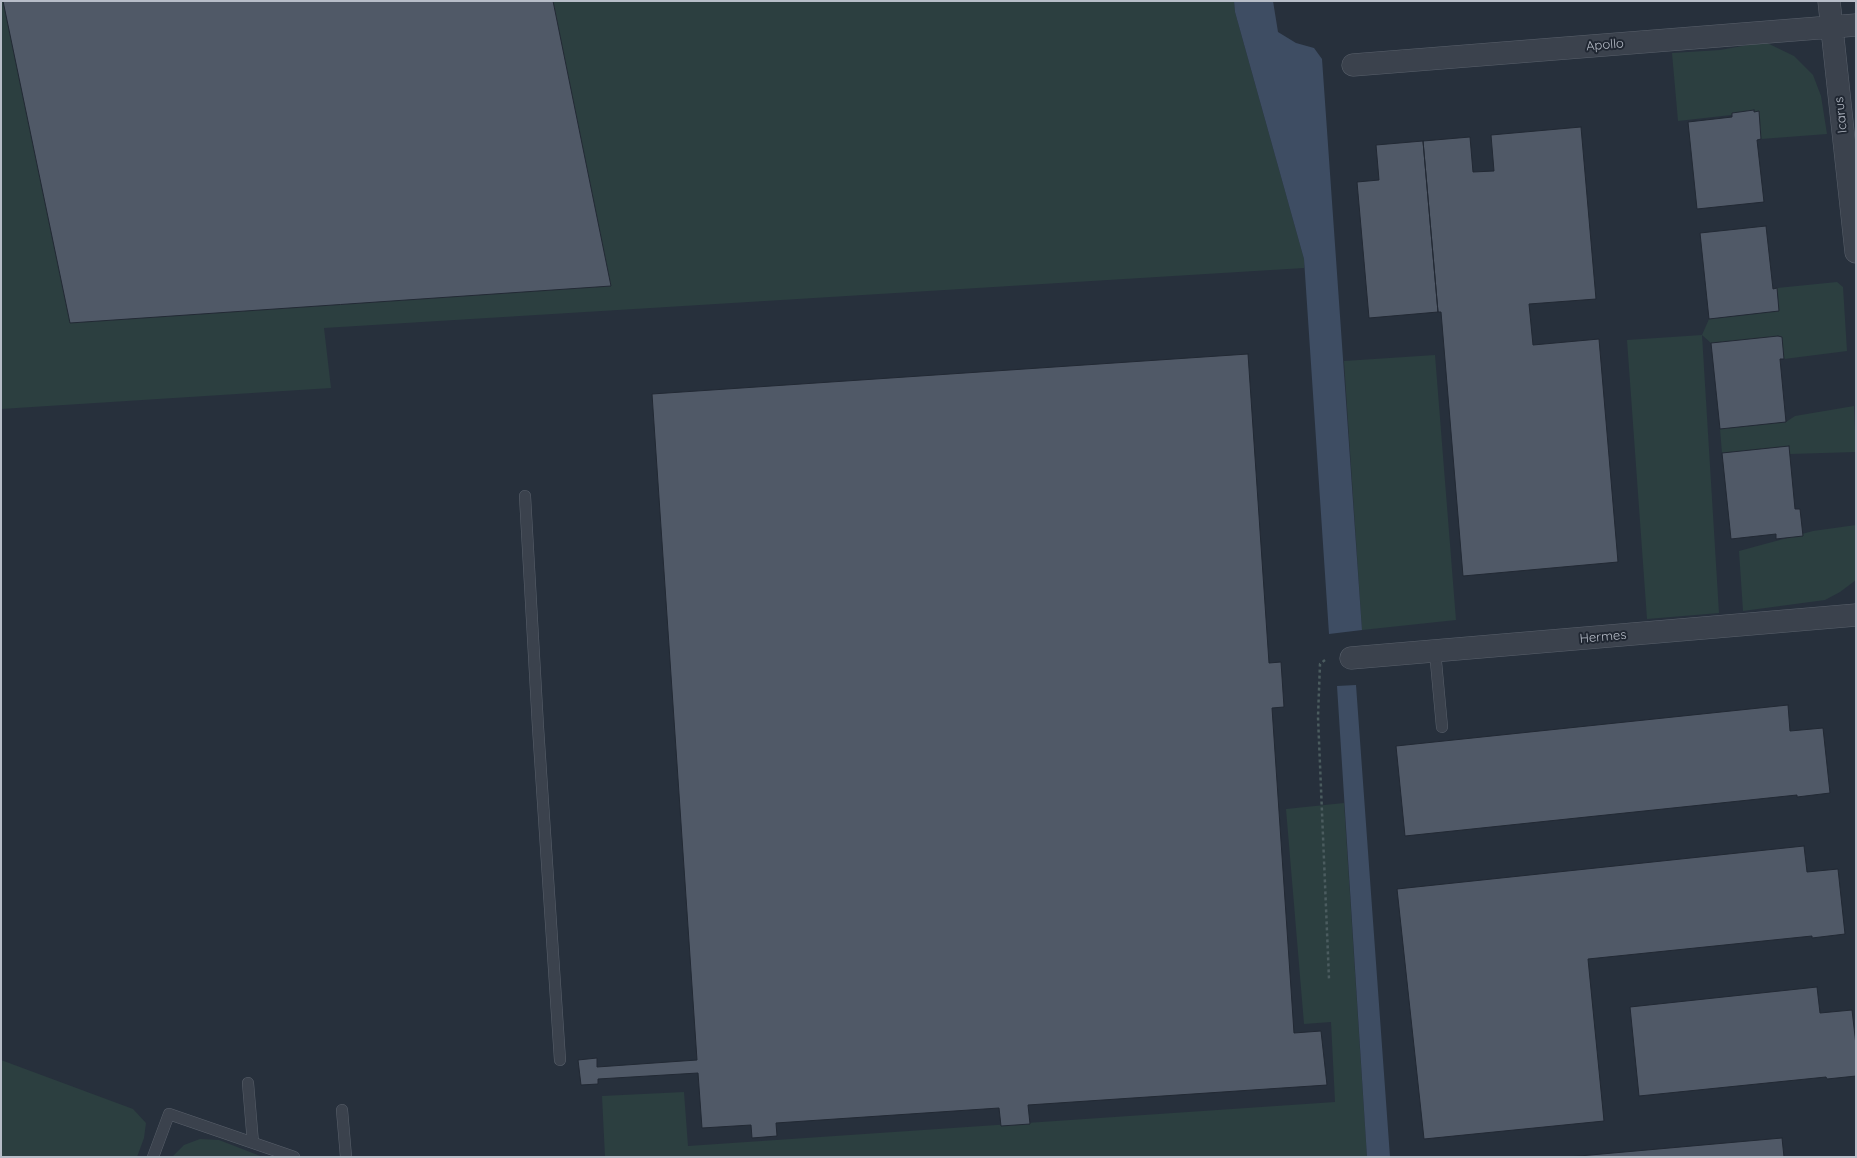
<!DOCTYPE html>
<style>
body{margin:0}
#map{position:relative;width:1857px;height:1158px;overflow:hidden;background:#27303c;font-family:Quicksand,sans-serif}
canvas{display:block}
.frame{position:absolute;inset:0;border:2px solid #b7bdc8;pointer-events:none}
</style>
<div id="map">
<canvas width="1857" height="1158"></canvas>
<div class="frame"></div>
</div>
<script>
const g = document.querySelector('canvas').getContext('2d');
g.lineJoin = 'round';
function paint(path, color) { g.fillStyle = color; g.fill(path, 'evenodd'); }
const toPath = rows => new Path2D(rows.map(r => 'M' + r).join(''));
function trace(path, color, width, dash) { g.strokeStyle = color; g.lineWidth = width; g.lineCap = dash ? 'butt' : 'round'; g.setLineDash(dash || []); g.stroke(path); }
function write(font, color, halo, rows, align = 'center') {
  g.font = font + ' Quicksand,sans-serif'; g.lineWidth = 4; g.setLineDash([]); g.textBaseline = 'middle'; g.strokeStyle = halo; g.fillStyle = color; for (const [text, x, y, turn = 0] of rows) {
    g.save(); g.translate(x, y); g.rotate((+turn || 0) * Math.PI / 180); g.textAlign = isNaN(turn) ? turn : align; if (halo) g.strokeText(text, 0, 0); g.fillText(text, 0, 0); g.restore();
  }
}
const green = toPath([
 [1,1,1234,1,1235,12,1304,259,1304,268,324,328,331,388,1,409],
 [1765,42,1794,56,1813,75,1821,96,1827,134,1761,139,1758,112,1678,121,1672,53,1720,50],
 [1837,282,1843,287,1847,351,1784,359,1782,337,1711,343,1702,335,1719,613,1647,619,1627,340,1702,335,1709,319,1779,311,1777,288],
 [1435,355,1456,620,1362,630,1344,361],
 [1854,406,1856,452,1790,454,1789,446,1722,453,1720,429,1786,422,1795,416],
 [1856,525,1856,580,1840,592,1825,600,1743,611,1739,551,1813,531],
 [1344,803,1367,1157,605,1157,602,1096,684,1092,688,1146,1335,1102,1331,1022,1304,1024,1286,809],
 [1,1060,133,1109,146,1123,144,1138,137,1157,1,1157],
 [200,1139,219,1140,263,1157,172,1157,184,1145]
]);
const water = toPath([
 [1234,1,1273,1,1278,32,1296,43,1314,48,1322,59,1362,630,1329,634,1304,259,1235,12],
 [1356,685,1390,1157,1367,1157,1337,686]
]);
const building = toPath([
 [3,1,553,1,611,286,70,323,3,1],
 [1754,110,1754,112,1759,111,1761,139,1757,140,1764,202,1697,209,1688,122,1732,117,1732,113,1754,110],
 [1581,127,1596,299,1529,304,1533,345,1599,339,1618,562,1463,576,1441,312,1438,312,1423,141,1470,137,1473,172,1494,171,1491,135,1581,127],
 [1423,141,1438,312,1369,318,1357,182,1379,180,1376,145,1423,141],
 [1766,226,1773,289,1777,288,1779,311,1709,319,1700,233,1766,226],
 [1778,336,1782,337,1784,359,1780,359,1786,422,1720,429,1711,343,1778,336],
 [1248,354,1269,663,1281,662,1284,707,1272,708,1294,1033,1321,1031,1327,1085,1028,1105,1030,1124,1001,1126,999,1108,776,1123,777,1136,752,1138,751,1125,702,1128,698,1073,598,1079,598,1084,581,1085,578,1060,597,1058,597,1067,697,1060,652,394,1248,354],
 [1789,446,1795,509,1800,509,1803,536,1776,539,1776,534,1731,539,1722,453,1789,446],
 [1788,705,1790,731,1823,728,1830,793,1797,797,1797,795,1405,836,1396,746,1788,705],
 [1804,846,1807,872,1838,869,1845,934,1812,938,1812,936,1588,959,1604,1121,1424,1139,1397,889,1804,846],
 [1817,987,1820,1013,1852,1010,1856,1045,1856,1076,1827,1079,1826,1077,1639,1096,1630,1007,1817,987],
 [1782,1138,1784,1157,1568,1157,1782,1138]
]);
const path = toPath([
 [1325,660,1320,664,1318,717,1329,979]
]);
const service = toPath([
 [525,496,538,727,560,1060],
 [1435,651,1442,727],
 [248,1083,253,1143],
 [342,1110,346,1157],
 [153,1157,169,1114,294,1157]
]);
const minor = toPath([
 [1829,1,1856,252],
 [1353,65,1856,25],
 [1351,658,1856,615]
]);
const streetNames = [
 ["Apollo",1605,45,-5],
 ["Icarus",1841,115,-96],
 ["Hermes",1603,637,-5]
];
paint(green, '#2c3f40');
paint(water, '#3e4d63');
paint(building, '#505967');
trace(building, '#222934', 1);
trace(service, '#59606b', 12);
trace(minor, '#59606b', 23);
trace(path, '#4b5c5f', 2.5, [3, 3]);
trace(service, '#3b424d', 11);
trace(minor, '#3b424d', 22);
write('13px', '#b7bdc8', '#202732', streetNames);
</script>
